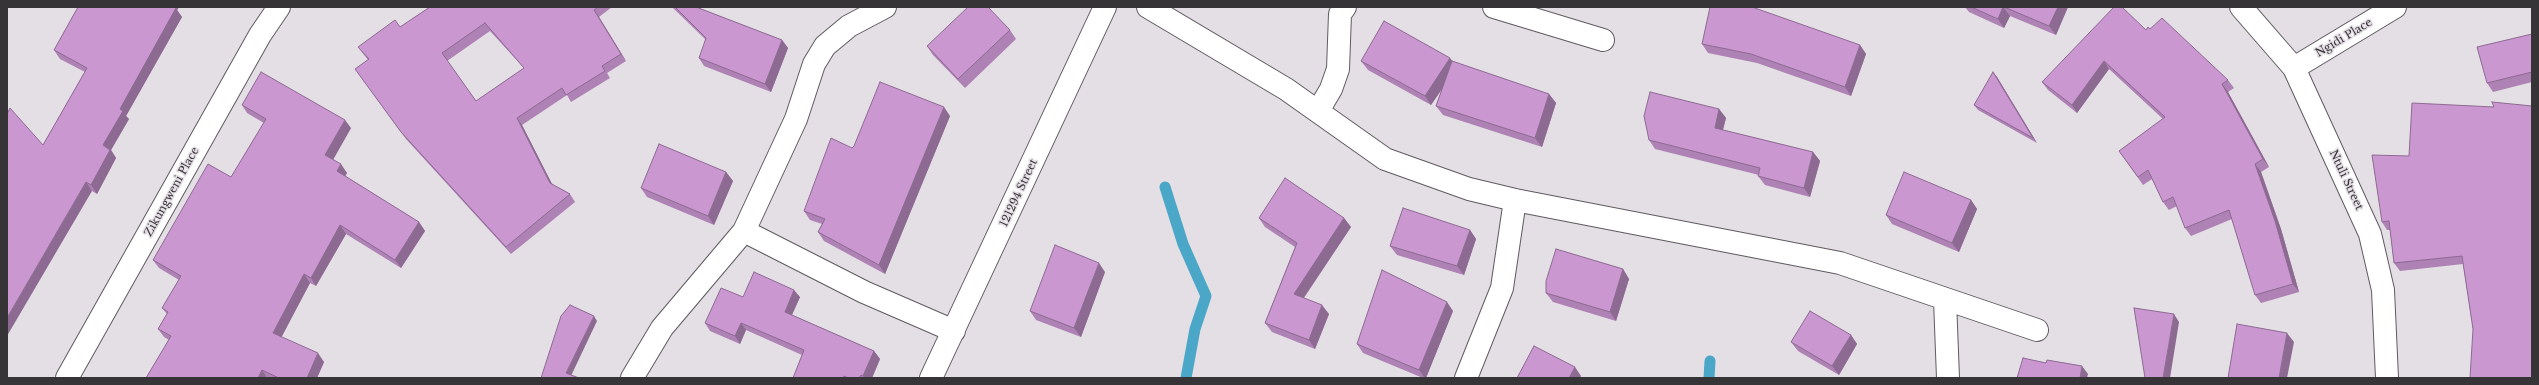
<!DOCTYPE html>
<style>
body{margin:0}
#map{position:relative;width:2539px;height:385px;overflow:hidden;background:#e4dee5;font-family:"Libre Baskerville",serif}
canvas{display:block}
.frame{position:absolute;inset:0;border:8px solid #373437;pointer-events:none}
</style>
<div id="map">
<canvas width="2539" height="385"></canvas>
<div class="frame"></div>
</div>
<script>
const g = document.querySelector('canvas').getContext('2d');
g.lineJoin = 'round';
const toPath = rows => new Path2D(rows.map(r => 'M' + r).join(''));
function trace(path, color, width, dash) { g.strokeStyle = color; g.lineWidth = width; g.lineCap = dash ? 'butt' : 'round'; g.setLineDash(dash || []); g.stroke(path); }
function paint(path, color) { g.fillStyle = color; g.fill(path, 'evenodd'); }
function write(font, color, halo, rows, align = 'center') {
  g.font = font + ' "Libre Baskerville",serif'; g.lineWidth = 3; g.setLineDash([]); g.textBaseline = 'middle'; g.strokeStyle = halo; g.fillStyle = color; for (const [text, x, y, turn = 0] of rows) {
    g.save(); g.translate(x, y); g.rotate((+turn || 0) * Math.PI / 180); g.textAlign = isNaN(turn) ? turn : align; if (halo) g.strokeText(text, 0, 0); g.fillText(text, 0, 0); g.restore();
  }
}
const stream = toPath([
 [1165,187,1183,244,1206,296,1195,329,1186,378],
 [1709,378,1710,361]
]);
const minor = toPath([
 [1148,7,1286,89,1385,159,1469,189,1515,200,1840,263,2037,330],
 [1494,7,1603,40],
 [2241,7,2294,68,2370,234,2383,290,2387,378],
 [2294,68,2395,7],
 [1318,111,1331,89,1338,69,1340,14,1345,7],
 [744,231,864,292,954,331],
 [1945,300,1948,378],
 [67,378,260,35,279,7],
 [632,378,662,328,744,231,796,119,814,64,825,46,849,26,885,7],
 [931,378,1105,7],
 [1466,378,1502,288,1515,200]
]);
const wall = toPath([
 [78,7,179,7,177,10,182,17,126,116,129,119,111,150,116,158,97,194,92,191,43,145,85,72,60,59,54,50],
 [430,7,612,7,599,17,626,61,607,73,610,78,571,102,567,95,522,125,552,184,570,194,575,202,511,254,406,139,355,69,368,60,358,47,400,27],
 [490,31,524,68,476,101,447,61],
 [672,7,696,7,782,40,788,48,771,92,704,66,699,58,706,40],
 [1965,7,2068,7,2056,35,2010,16,2004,28,1969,12],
 [2150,29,2228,80,2234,88,2228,92,2269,167,2261,172,2281,229,2299,292,2261,303,2255,295,2232,219,2191,236,2185,228,2177,206,2169,210,2163,202,2152,179,2143,185,2119,151,2163,119,2109,69,2077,113,2048,90,2042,82,2146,30],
 [1010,30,1016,39,965,88,933,55,927,46],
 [2532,34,2532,82,2493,92,2487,83],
 [1702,44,1860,45,1866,54,1851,96,1757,63,1708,53],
 [1361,61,1453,62,1549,94,1556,103,1542,147,1443,115,1436,106,1442,89,1431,105,1368,70],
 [1993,72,1997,77,2037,143,1978,110,1974,105],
 [242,105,351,128,333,160,347,173,345,176,419,222,425,231,401,268,346,234,316,286,310,283,281,337,324,362,317,378,146,378,169,340,164,337,158,329,167,314,162,308,179,280,159,268,153,260,231,177,264,123,247,113],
 [2494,107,2473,329,2463,264,2400,271,2394,263,2390,230,2387,230,2382,222,2409,156],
 [1719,109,1726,118,1723,130,1813,152,1820,161,1810,197,1765,185,1758,176,1759,175,1655,149,1649,140],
 [950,116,885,274,824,241,818,232,822,224,810,220,804,211,852,148],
 [726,172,733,181,714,225,647,197,641,188],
 [1971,200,1977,209,1959,252,1892,224,1886,215],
 [1259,218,1344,218,1351,227,1304,298,1329,314,1315,349,1272,332,1265,323,1295,247,1265,227],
 [1470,230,1476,239,1464,275,1397,255,1390,246],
 [1623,269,1629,279,1616,321,1553,302,1546,293],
 [1105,272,1081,337,1036,320,1030,311],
 [743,297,800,297,792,315,874,351,880,359,872,378,793,378,802,355,746,330,740,344,710,331,705,323],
 [1453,311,1426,378,1423,378,1363,353,1357,344],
 [1851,335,1857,344,1839,375,1798,351,1791,342]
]);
const shadedWall = toPath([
 [172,7,179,7,177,10,182,17,126,116,129,119,111,150,116,158,97,194,91,185,103,145,120,109],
 [2003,7,2010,16,2004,28,1998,19],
 [2058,7,2068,7,2056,35,2049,26],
 [594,10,599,17,626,61,621,54],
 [782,40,788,48,771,92,765,84],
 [1860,45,1866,54,1851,96,1845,87],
 [1450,58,1457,67,1431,105,1425,96],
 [2104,61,2109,69,2077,113,2072,105],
 [1993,72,1997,77,2037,143,2033,138],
 [2222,84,2228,92,2269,167,2263,159],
 [1549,94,1556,103,1542,147,1535,138],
 [944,107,950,116,885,274,879,265],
 [1719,109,1726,118,1721,137,1715,128],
 [517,118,522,125,555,190,550,183],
 [345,120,351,128,331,163,325,155],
 [1813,152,1820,161,1810,197,1804,188],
 [341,164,347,173,343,180,337,171],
 [2255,164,2261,172,2281,229,2299,292,2293,284],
 [726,172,733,181,714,225,708,216],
 [86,182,92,191,7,336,7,318],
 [1971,200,1977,209,1959,252,1952,243],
 [1344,218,1351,227,1300,303,1294,294],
 [419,222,425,231,401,268,395,260],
 [340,225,346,234,316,286,311,278],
 [1470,230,1476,239,1464,275,1457,266],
 [1099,263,1105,272,1081,337,1074,328],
 [1623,269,1629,279,1616,321,1610,312],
 [304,274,310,283,279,342,273,333],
 [794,290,800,297,790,319,785,312],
 [1447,302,1453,311,1426,378,1425,378,1419,370],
 [1322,305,1329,314,1315,349,1309,340],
 [2174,314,2179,322,2170,378,2163,378],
 [594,316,597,321,570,378,566,373],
 [741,323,746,330,740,344,735,336],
 [2287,333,2294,342,2287,378,2279,378],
 [1851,335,1857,344,1839,375,1832,366],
 [874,351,880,359,872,378,865,378,863,376],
 [318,353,324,362,317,378,307,378],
 [2082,366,2088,374,2087,378,2080,378],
 [1575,367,1581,376,1580,378,1569,378],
 [262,370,267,378,258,378]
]);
const building = toPath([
 [78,7,174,7,176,8,120,109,123,111,103,145,110,150,91,185,86,182,7,318,7,114,10,108,43,145,87,68,54,50,78,7],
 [430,7,598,7,594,10,621,54,602,66,605,71,566,95,562,88,517,118,550,183,570,194,506,247,401,132,355,69,369,59,358,47,395,20,400,27,430,7],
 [485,23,524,68,476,101,442,53,485,23],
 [675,7,696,7,782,40,765,84,699,58,706,38,675,7],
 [968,7,988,7,1010,30,958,79,927,46,968,7],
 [1710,7,1752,7,1860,45,1845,87,1751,54,1702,44,1710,7],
 [1971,7,2003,7,1998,19,1971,7],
 [2004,7,2058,7,2049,26,2004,7],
 [2114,7,2122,7,2146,30,2148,27,2150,29,2162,18,2228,80,2222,84,2263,159,2255,164,2275,221,2293,284,2255,295,2229,210,2185,228,2173,197,2163,202,2148,170,2138,177,2119,151,2165,117,2104,61,2072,105,2042,82,2114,7],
 [1384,21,1450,58,1425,96,1361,61,1384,21],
 [2532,34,2532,72,2487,83,2477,47,2532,34],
 [1452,61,1549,94,1535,138,1436,106,1452,61],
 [261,72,345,120,325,155,341,164,337,171,419,222,395,260,340,225,311,278,304,274,273,333,318,353,307,378,279,378,262,370,258,378,146,378,171,336,158,329,168,312,162,308,181,276,153,260,208,164,231,177,266,119,242,105,261,72],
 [1993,72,2033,138,1974,105,1993,72],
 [880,82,944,107,879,265,818,232,825,219,804,211,831,138,852,148,854,146,880,82],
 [1650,92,1719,109,1715,128,1813,152,1804,188,1758,176,1760,168,1649,140,1644,116,1650,92],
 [2492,102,2532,106,2532,378,2470,378,2473,329,2462,256,2394,263,2389,221,2382,222,2372,155,2409,156,2412,103,2494,107,2492,102],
 [659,144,726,172,708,216,641,188,659,144],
 [1904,172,1971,200,1952,243,1886,215,1904,172],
 [1285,178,1344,218,1294,294,1322,305,1309,340,1265,323,1297,243,1259,218,1285,178],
 [1403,208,1470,230,1457,266,1390,246,1403,208],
 [1055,245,1099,263,1074,328,1030,311,1055,245],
 [1556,249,1623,269,1610,312,1546,293,1546,281,1556,249],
 [1382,270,1447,302,1419,370,1357,344,1382,270],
 [754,272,794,290,785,312,874,351,863,376,861,375,859,378,848,378,844,376,843,378,793,378,804,350,741,323,735,336,705,323,721,288,743,297,754,272],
 [570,305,594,316,566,373,579,378,541,378,561,316,570,305],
 [2134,308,2174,314,2163,378,2145,378,2134,308],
 [1810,311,1851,335,1832,366,1791,342,1810,311],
 [2237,324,2287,333,2279,378,2228,378,2237,324],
 [1534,346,1575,367,1569,378,1517,378,1534,346],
 [2023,358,2046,363,2047,360,2082,366,2080,378,2017,378,2023,358]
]);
const streetNames = [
 ["Ngidi Place",2344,38,-31],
 ["Ntuli Street",2346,180,65],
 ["Zikungweni Place",172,192,-61],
 ["121294 Street",1019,193,-65]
];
trace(stream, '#4aa7c7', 11);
trace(minor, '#605a61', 24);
trace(minor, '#fff', 22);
paint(wall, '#ae82b4');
paint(shadedWall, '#8d6a92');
paint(building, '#ca97d1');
trace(building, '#8d6a92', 1);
write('11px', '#373437', '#e4dee5', streetNames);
</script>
